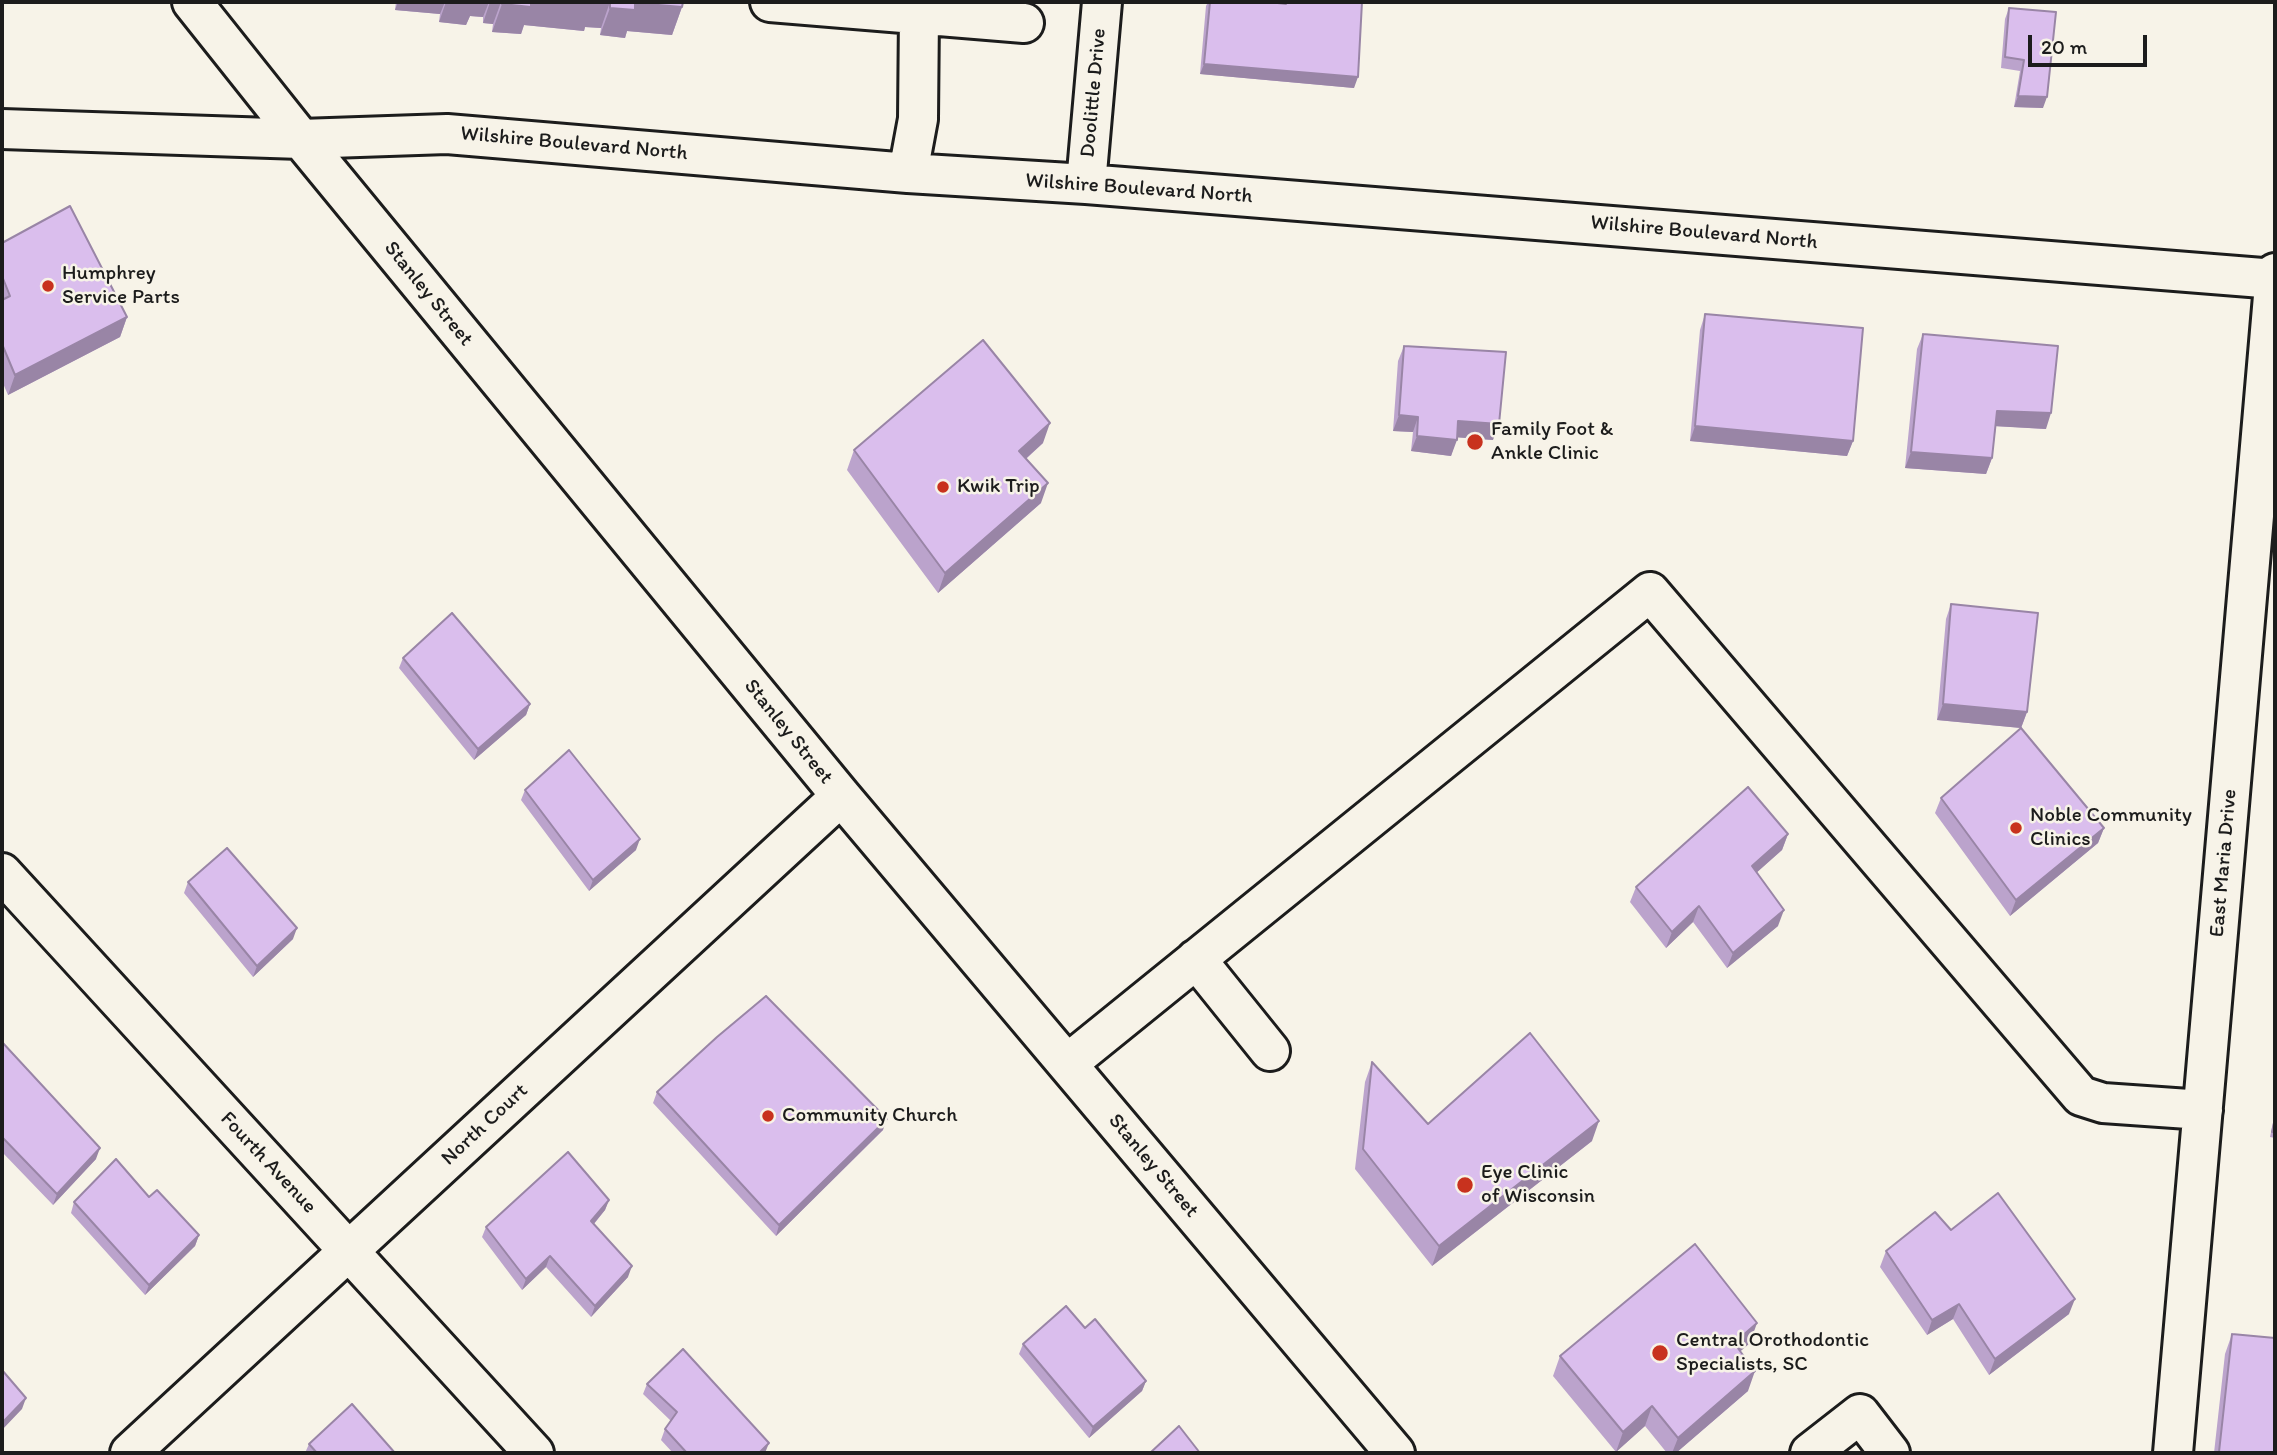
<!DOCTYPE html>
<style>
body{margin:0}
#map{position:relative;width:2277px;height:1455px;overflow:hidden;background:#f7f3e8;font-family:Itim,sans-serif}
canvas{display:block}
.frame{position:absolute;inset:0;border:4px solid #1c1c1c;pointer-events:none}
.scale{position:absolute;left:2028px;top:35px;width:119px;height:32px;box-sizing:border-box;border:4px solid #1c1c1c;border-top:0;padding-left:9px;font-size:21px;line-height:24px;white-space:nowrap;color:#1c1c1c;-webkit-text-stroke:5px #f7f3e8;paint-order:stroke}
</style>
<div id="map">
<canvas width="2277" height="1455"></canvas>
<div class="frame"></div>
<div class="scale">20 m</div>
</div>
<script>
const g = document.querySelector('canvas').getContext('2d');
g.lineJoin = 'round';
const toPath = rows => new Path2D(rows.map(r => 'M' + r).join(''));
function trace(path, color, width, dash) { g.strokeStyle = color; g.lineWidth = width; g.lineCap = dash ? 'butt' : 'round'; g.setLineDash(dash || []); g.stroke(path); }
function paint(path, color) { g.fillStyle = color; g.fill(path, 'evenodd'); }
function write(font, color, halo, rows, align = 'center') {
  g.font = font + ' Itim,sans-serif'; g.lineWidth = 5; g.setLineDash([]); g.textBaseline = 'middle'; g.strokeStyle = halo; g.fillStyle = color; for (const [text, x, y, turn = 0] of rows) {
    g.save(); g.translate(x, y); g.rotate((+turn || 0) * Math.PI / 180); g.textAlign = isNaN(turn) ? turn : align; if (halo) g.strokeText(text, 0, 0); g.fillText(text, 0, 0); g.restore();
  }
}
const minor = toPath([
 [192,2,301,139,841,796,1395,1453],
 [770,2,1024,23],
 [2,129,301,139,447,134,908,173,1086,184,2275,279],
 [908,173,918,119,919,14],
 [1086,184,1102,2],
 [2,873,534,1453],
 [1196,959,1270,1051],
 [1067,1064,1650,592,2081,1096,2103,1103,2203,1110],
 [130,1453,841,796],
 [1810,1453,1860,1414,1890,1453],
 [2173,1453,2275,273]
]);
const wall = toPath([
 [396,2,683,2,682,7,672,35,627,31,625,38,600,35,601,28,585,27,584,31,524,25,521,34,492,32,493,24,483,23,483,17,470,16,466,25,439,22,440,14,395,10],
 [1208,2,1269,2,1283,3,1283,2,1362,2,1354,88,1200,74,1206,6],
 [2009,8,2043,108,2014,107,2020,71,2001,68,2005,19],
 [2,243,127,317,120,337,8,395,2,381],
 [1705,314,1853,441,1847,456,1690,441,1700,330],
 [1923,334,2046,429,1996,426,1992,458,1986,474,1905,468,1917,349],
 [1404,346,1493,440,1457,437,1451,456,1411,451,1413,432,1393,431,1398,361],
 [1043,443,1026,459,1041,503,938,593,847,470,854,450],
 [1951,604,2027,712,2021,728,1937,720,1946,619],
 [403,658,530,704,526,715,474,760,399,668],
 [525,790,636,850,589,891,521,800],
 [1941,798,2104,828,2098,843,2010,916,1935,813],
 [1788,834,1782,850,1756,873,1778,926,1727,968,1693,922,1666,948,1630,902,1636,887],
 [188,882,293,939,253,977,184,893],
 [2,1042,96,1159,53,1205,2,1152],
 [1372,1062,1428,1124,1592,1141,1432,1266,1355,1169,1365,1082],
 [657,1092,883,1130,776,1236,653,1103],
 [2275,1114,2275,1138,2270,1137],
 [149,1197,199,1235,195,1246,145,1295,71,1213,74,1202],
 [609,1200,605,1210,594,1224,628,1277,591,1317,546,1267,522,1290,482,1237,486,1227],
 [1951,1230,2069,1314,1989,1375,1953,1319,1927,1335,1880,1267,1886,1251],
 [1085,1328,1146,1381,1142,1391,1089,1438,1019,1354,1023,1344],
 [2232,1334,2275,1453,2214,1453,2225,1354],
 [1750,1343,1740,1351,1748,1391,1676,1453,1667,1453,1645,1426,1616,1452,1553,1376,1560,1356],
 [647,1384,765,1453,673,1453,661,1440,665,1429,671,1421,643,1394],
 [309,1444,395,1453,305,1453]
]);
const shadedWall = toPath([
 [398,2,445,2,440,14,395,10],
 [446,2,489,2,483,17,470,16,466,25,439,22],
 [490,2,501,2,493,24,483,23],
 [530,2,610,2,601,28,585,27,584,31,524,25,521,34,492,32,502,4],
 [635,3,682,7,672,35,627,31,625,38,600,35,610,8],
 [1204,64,1358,77,1354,88,1200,74],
 [2018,96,2047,97,2043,108,2014,107],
 [127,317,120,337,8,395,15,375],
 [1997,411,2051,413,2046,429,1992,426],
 [1399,415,1418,417,1413,432,1393,431],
 [1458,421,1499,424,1493,440,1452,437],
 [1050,423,1043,443,1012,471,1019,451],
 [1695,426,1853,441,1847,456,1690,441],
 [1417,436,1457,440,1451,456,1411,451],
 [1911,452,1992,458,1986,474,1905,468],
 [1048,483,1041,503,938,593,945,573],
 [530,704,526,715,474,760,478,749],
 [1943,704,2027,712,2021,728,1937,720],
 [2104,828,2098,843,2010,916,2016,900],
 [1788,834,1782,850,1746,882,1752,866],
 [640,839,636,850,589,891,593,880],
 [1699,906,1693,922,1666,948,1672,932],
 [1784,910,1778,926,1727,968,1733,953],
 [297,928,293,939,253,977,257,966],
 [887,1119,883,1130,776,1236,779,1225],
 [1599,1121,1592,1141,1432,1266,1439,1246],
 [100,1148,96,1159,53,1205,57,1194],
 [609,1200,605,1210,587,1232,591,1221],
 [199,1235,195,1246,145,1295,149,1285],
 [550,1256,546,1267,522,1290,526,1279],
 [632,1266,628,1277,591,1317,595,1306],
 [2075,1299,2069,1314,1989,1375,1995,1359],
 [1959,1304,1953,1319,1927,1335,1932,1320],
 [1757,1323,1750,1343,1727,1363,1734,1343],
 [1755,1371,1748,1391,1676,1453,1672,1453,1678,1438],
 [1146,1381,1142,1391,1089,1438,1093,1427],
 [26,1398,22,1409,2,1430,2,1423],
 [1652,1406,1645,1426,1616,1452,1623,1432],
 [769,1443,765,1453,759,1453]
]);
const building = toPath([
 [502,2,531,2,531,7,502,4,502,2],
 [571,2,594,2,594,4,571,2],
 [610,2,683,2,682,7,635,3,635,10,610,8,610,2],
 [1210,2,1269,2,1286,4,1286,2,1362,2,1358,77,1204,64,1210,2],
 [2009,8,2056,12,2047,97,2018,96,2024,60,2005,57,2009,8],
 [70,206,127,317,15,375,2,344,2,300,10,296,2,276,2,243,70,206],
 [1705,314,1863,328,1853,441,1695,426,1705,314],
 [1923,334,2058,346,2051,413,1997,411,1992,458,1911,452,1923,334],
 [983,340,1050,423,1019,451,1048,483,945,573,854,450,983,340],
 [1404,346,1506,352,1499,424,1458,421,1457,440,1417,436,1418,417,1399,415,1404,346],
 [1951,604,2038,613,2027,712,1943,704,1951,604],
 [452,613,530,704,478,749,403,658,452,613],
 [2021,728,2104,828,2016,900,1941,798,2021,728],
 [569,750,640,839,593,880,525,790,569,750],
 [1748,787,1788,834,1752,866,1784,910,1733,953,1699,906,1672,932,1636,887,1748,787],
 [227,848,297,928,257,966,188,882,227,848],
 [766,996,887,1119,779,1225,657,1092,717,1037,766,996],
 [1530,1033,1599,1121,1439,1246,1363,1149,1372,1062,1428,1124,1530,1033],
 [2,1042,100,1148,57,1194,2,1137,2,1042],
 [2275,1118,2275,1132,2272,1132,2275,1118],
 [568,1152,609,1200,591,1221,632,1266,595,1306,550,1256,526,1279,486,1227,568,1152],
 [116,1159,149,1197,157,1190,199,1235,149,1285,74,1202,116,1159],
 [1998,1193,2075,1299,1995,1359,1959,1304,1932,1320,1886,1251,1935,1212,1951,1230,1998,1193],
 [1695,1244,1757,1323,1734,1343,1755,1371,1678,1438,1652,1406,1623,1432,1560,1356,1695,1244],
 [1066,1306,1085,1328,1095,1319,1146,1381,1093,1427,1023,1344,1066,1306],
 [2232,1334,2275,1338,2275,1453,2241,1453,2219,1452,2232,1334],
 [683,1349,769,1443,759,1453,687,1453,665,1429,677,1412,647,1384,683,1349],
 [2,1370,26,1398,2,1423,2,1370],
 [352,1404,395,1453,317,1453,309,1444,352,1404],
 [1179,1426,1200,1453,1150,1453,1179,1426]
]);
const markers = [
 [48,286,7,"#c8321e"],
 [1475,442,9,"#c8321e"],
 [943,487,7,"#c8321e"],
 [2016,828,7,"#c8321e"],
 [768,1116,7,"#c8321e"],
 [1465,1185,9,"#c8321e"],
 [1660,1353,9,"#c8321e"]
];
const streetNames = [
 ["Doolittle Drive",1094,93,-85],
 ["Wilshire Boulevard North",574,144,5],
 ["Wilshire Boulevard North",1139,189,4],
 ["Wilshire Boulevard North",1704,233,5],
 ["Stanley Street",428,294,51],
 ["Stanley Street",788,732,51],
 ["East Maria Drive",2224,863,-85],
 ["North Court",485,1125,-43],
 ["Fourth Avenue",268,1163,47],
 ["Stanley Street",1153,1166,50]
];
const poiNames = [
 ["Humphrey",62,274],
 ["Service Parts",62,298],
 ["Family Foot &",1491,430],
 ["Ankle Clinic",1491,454],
 ["Kwik Trip",957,487],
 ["Noble Community",2030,816],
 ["Clinics",2030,840],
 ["Community Church",782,1116],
 ["Eye Clinic",1481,1173],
 ["of Wisconsin",1481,1197],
 ["Central Orothodontic",1676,1341],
 ["Specialists, SC",1676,1365]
];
trace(minor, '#1c1c1c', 44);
trace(minor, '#f7f3e8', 38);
paint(wall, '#bba3cc');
paint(shadedWall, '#9985a6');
paint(building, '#dabeed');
trace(building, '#9985a6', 2);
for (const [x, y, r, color] of markers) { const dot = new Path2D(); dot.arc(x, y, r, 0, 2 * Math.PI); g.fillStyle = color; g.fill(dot); trace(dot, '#f7f3e8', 2.5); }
write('21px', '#1c1c1c', '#f7f3e8', streetNames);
write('21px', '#1c1c1c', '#f7f3e8', poiNames, 'left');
</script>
